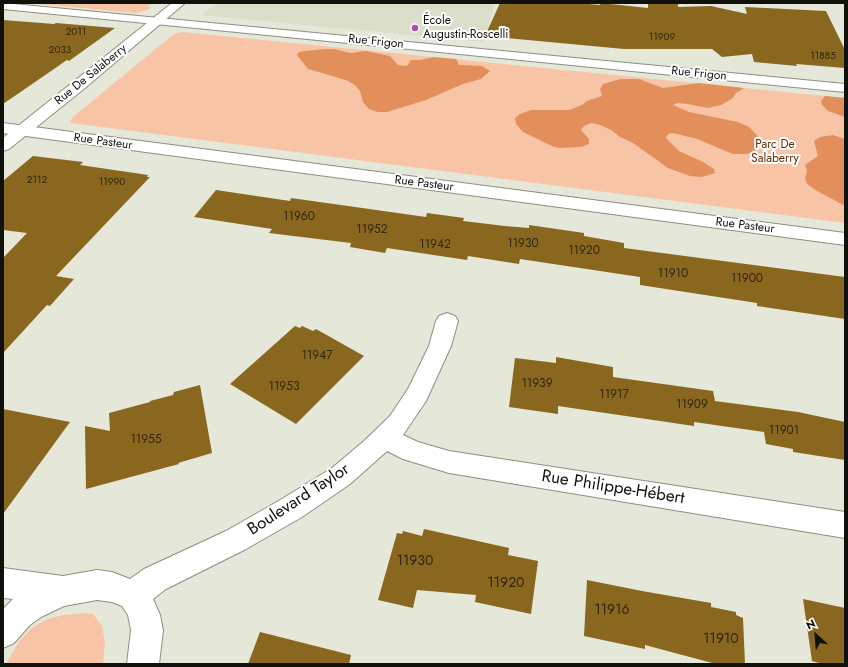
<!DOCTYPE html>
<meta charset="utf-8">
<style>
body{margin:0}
#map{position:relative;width:848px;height:667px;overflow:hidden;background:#e5e7d9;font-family:Jost,sans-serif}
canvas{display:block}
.frame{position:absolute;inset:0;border:4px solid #11110c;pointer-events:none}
.north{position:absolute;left:796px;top:615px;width:40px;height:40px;-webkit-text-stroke:3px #fff;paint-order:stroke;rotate:334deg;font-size:11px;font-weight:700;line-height:16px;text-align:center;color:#11110c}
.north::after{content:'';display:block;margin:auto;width:14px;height:18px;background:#11110c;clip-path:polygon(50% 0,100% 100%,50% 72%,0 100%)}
</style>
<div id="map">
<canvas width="848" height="667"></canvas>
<div class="frame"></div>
<div class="north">N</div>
</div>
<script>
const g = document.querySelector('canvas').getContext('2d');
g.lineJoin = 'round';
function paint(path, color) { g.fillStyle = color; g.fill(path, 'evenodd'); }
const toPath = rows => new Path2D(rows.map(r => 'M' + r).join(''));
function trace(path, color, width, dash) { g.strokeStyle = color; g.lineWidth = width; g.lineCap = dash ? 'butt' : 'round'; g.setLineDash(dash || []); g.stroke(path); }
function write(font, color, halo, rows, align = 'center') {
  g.font = font + ' Jost,sans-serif'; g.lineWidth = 4; g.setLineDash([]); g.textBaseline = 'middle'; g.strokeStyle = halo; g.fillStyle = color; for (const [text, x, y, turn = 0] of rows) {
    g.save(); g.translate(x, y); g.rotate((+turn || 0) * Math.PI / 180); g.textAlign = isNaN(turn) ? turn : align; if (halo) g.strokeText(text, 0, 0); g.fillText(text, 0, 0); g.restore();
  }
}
const built = toPath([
 [216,3,495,3,484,42,201,15]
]);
const green = toPath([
 [30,3,157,3,152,3,148,7,152,7,147,10,135,13],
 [182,32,845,98,845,223,71,123,70,121,74,116,174,34],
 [84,613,93,614,102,626,105,642,103,664,6,664,20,640,33,627,48,619,63,615]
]);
const forest = toPath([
 [326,49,334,49,350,53,366,51,390,56,398,65,404,66,408,65,411,60,420,60,434,57,456,59,459,65,482,66,490,71,481,79,463,84,426,100,387,112,378,112,369,109,363,102,360,91,355,85,346,80,308,69,297,55,299,52,305,51],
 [620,79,639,79,663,88,699,83,744,88,736,93,733,98,721,105,708,108,688,104,677,103,673,105,689,112,738,122,749,127,756,134,759,139,759,145,755,150,747,154,733,154,697,139,673,133,668,134,666,138,679,151,703,162,714,169,715,173,702,177,690,176,668,168,633,143,620,137,611,130,600,125,592,123,584,126,581,130,589,139,589,144,581,147,560,148,554,147,523,132,516,124,515,118,520,114,531,110,569,110,582,105,587,101,602,96,600,89,603,84],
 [825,96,845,98,845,117,828,111,822,105,821,101],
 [833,135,845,139,845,206,819,192,808,185,805,179,807,171,805,165,818,156,814,141,820,137]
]);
const building = toPath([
 [500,3,577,3,600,5,601,3,648,8,648,3,678,3,678,7,711,6,747,14,745,7,826,11,845,50,845,68,796,64,797,66,754,62,752,54,722,57,712,49,624,49,485,36],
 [3,20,54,24,56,23,115,28,69,61,67,60,3,104],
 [33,156,83,162,80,165,148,175,147,177,150,177,56,276,74,279,50,306,47,305,3,353,3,258,27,233,3,230,3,181],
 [216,190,290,201,291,198,426,217,427,213,464,218,463,221,505,226,529,228,529,225,584,233,584,236,624,243,624,248,845,277,845,319,757,306,757,303,640,285,640,277,520,259,519,264,468,256,467,260,387,248,385,253,350,247,351,243,269,233,272,229,194,217],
 [295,326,300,328,302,326,313,331,316,329,364,356,296,424,230,384],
 [556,357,613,367,613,377,713,391,715,401,798,412,845,422,845,460,793,452,793,449,766,444,764,432,694,422,694,426,558,406,558,414,509,407,515,358,556,363],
 [200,385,212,453,178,463,179,464,86,489,85,426,110,431,109,413,150,402,150,401,173,395,174,392],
 [3,409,70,422,3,514],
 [424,529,509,548,508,555,538,561,531,614,475,602,476,595,417,590,413,608,378,600,397,533,402,534,403,531,422,536],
 [587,580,642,591,711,603,711,607,736,612,736,615,743,618,745,664,716,664,645,645,645,649,584,636],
 [803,599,845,608,845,664,823,664,812,661],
 [260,632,351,655,349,664,248,664]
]);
const minor = toPath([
 [3,3,845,84,845,92,3,9,3,3],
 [3,123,845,233,845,245,3,133,3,123],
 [447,313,455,316,458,321,451,346,426,401,403,435,418,442,449,451,845,512,845,538,449,473,403,459,387,451,350,484,302,517,246,549,166,589,153,599,160,615,163,630,159,664,127,664,131,630,128,615,122,606,112,602,97,600,64,606,41,617,30,625,14,643,3,648,3,609,13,599,3,598,3,568,63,576,97,570,112,572,130,579,144,569,226,531,282,499,332,468,364,441,390,416,408,389,429,346,436,321,439,316,447,313]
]);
const secondary = toPath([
 [172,3,185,3,85,88,9,149,3,151,3,138,172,3]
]);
const markers = [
 [415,28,4,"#a64cb8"]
];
const farNumbernames = [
 ["2011",76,33],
 ["11909",662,38],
 ["2033",60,51],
 ["11885",823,57],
 ["2112",37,181],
 ["11990",112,183]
];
const farPoinames = [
 ["École",423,21],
 ["Augustin-Roscelli",423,35]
];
const farStreetnames = [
 ["Rue Frigon",376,42,6],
 ["Rue Frigon",699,74,6],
 ["Rue De Salaberry",91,75,-39],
 ["Rue Pasteur",103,142,8],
 ["Rue Pasteur",424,184,7],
 ["Rue Pasteur",745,226,7]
];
const farParknames = [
 ["Parc De",775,145],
 ["Salaberry",775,159]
];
const numberNames = [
 ["11960",299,217],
 ["11952",372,230],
 ["11930",523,244],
 ["11942",435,245],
 ["11920",584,251],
 ["11910",673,274],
 ["11900",747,279],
 ["11947",317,356],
 ["11939",537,384],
 ["11953",284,387],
 ["11917",614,395],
 ["11909",692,405],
 ["11901",784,431],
 ["11955",146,440]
];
const nearNumbernames = [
 ["11930",415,562],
 ["11920",506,584],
 ["11916",612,611],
 ["11910",721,640]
];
const nearStreetnames = [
 ["Rue Philippe-Hébert",613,488,9],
 ["Boulevard Taylor",299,500,-33]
];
paint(built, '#dbdec8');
paint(green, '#f8c4a6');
paint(forest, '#e38f5c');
paint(building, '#8a671e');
trace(minor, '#8d8f82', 2);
trace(secondary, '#8d8f82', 2);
paint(minor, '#fff');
paint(secondary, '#fff');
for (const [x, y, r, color] of markers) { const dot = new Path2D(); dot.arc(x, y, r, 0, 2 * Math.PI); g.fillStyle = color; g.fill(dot); trace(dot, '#fff', 1.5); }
write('10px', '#2f2610', null, farNumbernames);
write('12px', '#11110c', '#fff', farPoinames, 'left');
write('12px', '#11110c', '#fff', farStreetnames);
write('12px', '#612c02', '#fff', farParknames);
write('12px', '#2f2610', null, numberNames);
write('14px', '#2f2610', null, nearNumbernames);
write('17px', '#11110c', '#fff', nearStreetnames);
</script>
